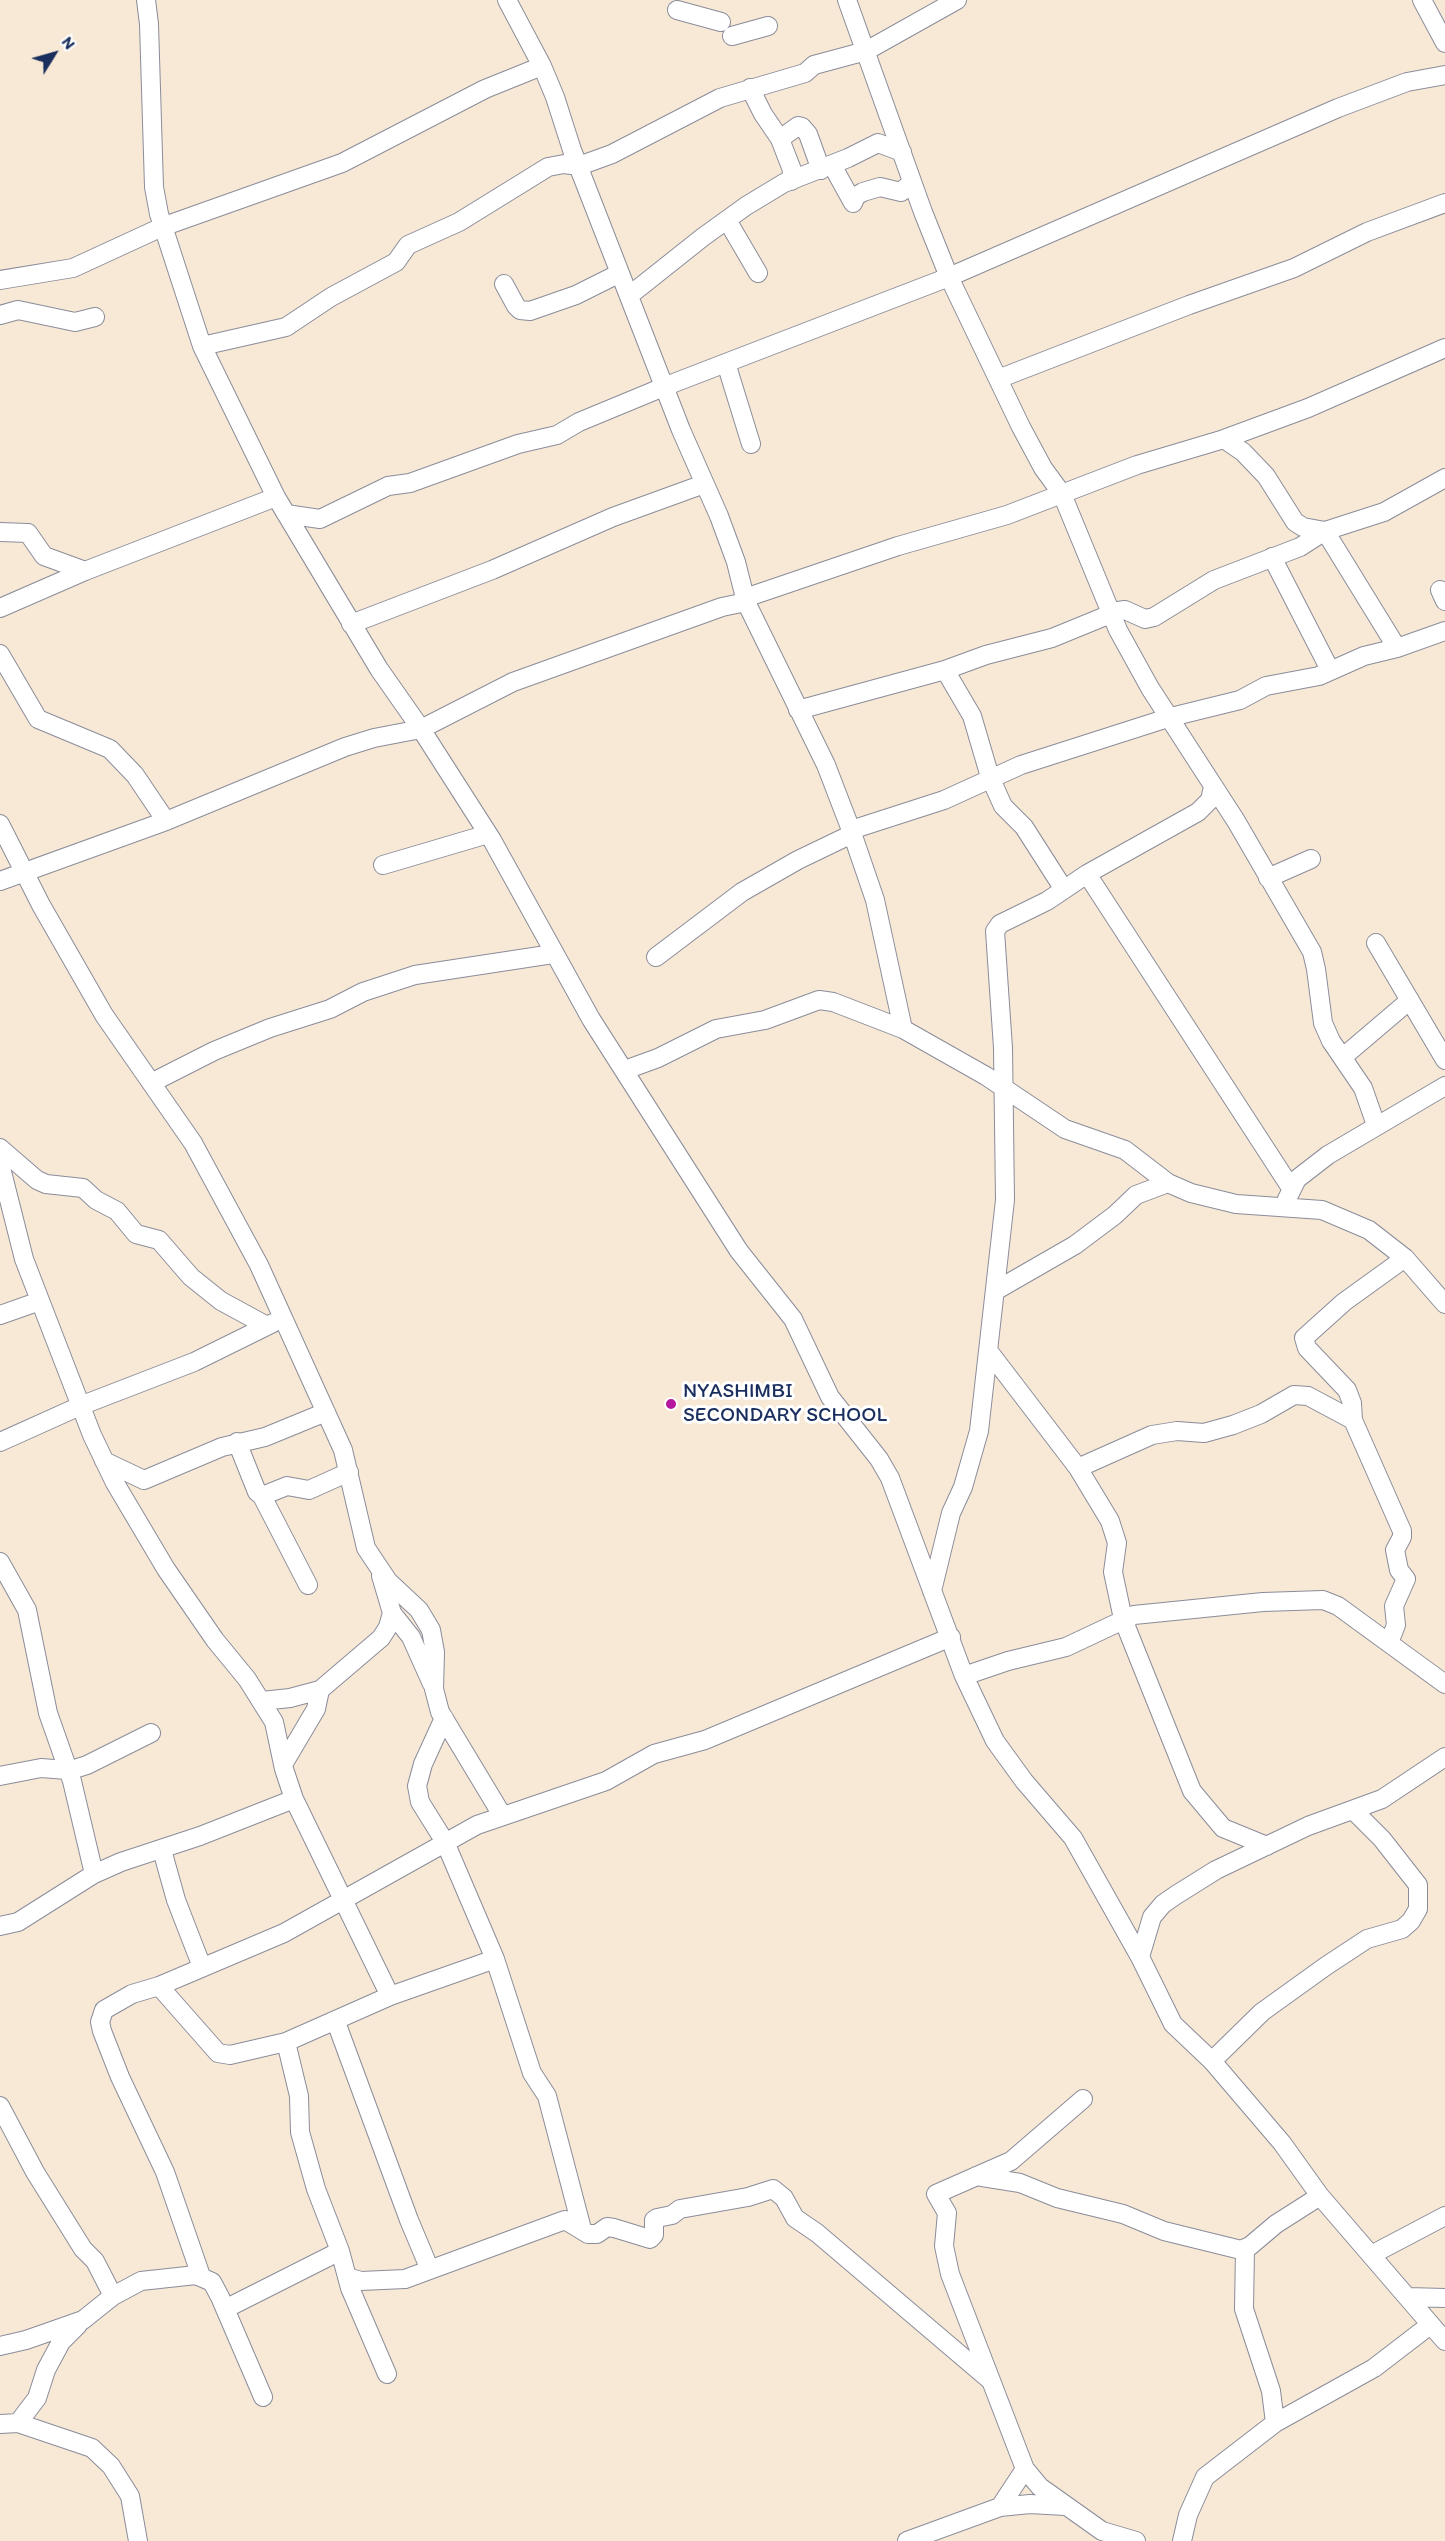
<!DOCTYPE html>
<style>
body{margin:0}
#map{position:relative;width:1445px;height:2541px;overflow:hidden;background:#f8e9d6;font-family:Itim,sans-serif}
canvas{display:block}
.north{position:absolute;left:24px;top:24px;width:60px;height:60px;-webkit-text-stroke:4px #fff;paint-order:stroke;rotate:53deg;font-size:16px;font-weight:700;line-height:24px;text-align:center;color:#1b2f5e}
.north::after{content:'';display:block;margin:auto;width:21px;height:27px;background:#1b2f5e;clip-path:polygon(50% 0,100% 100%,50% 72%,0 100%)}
</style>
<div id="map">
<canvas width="1445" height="2541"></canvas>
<div class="north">N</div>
</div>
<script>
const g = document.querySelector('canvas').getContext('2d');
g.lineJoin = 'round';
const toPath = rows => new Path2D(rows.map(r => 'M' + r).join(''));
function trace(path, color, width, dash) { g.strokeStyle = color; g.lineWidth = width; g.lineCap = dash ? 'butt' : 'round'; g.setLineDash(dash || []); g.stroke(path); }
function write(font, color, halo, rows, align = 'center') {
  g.font = font + ' Itim,sans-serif'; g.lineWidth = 6; g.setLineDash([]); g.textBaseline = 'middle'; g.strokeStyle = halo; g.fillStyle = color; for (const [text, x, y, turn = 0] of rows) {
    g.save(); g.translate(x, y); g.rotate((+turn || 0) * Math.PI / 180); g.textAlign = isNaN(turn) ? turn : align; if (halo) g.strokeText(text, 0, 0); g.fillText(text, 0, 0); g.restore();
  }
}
const minor = toPath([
 [146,0,149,24,154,187,159,214,202,346,276,497,379,669,421,729,492,840,591,1019,739,1251,793,1319,830,1397,879,1459,890,1478,964,1676,995,1741,1024,1781,1073,1838,1140,1957,1173,2024,1212,2061,1282,2143,1320,2196,1445,2341],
 [507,0,542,66,555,97,572,150,681,430,719,516,736,562,746,602,826,765,851,830,875,900,903,1029],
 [847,0,923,212,949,277,1021,427,1043,468,1062,494,1118,630,1150,688,1236,821,1312,952,1316,969,1323,1023,1331,1041,1363,1088,1376,1125],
 [1422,0,1445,43],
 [677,10,721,22],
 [732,36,768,26],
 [750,88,763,114,780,139,792,170,791,181],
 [780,139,798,126,802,127,808,134,821,170],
 [832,165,853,203,856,196,863,192,880,187,901,192,912,182],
 [727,220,758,273],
 [0,280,73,268,162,227,342,163,485,89,542,66],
 [504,284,516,306,520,310,530,311,576,295,620,273],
 [630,295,703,237,746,206,784,183,848,158,878,143,902,152],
 [0,315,18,310,75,322,95,317],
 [202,346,286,327,331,297,396,262,408,245,459,222,548,167,564,164,579,166,612,154,720,98,805,73,814,65,866,51,957,0],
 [726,363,751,444],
 [998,379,1189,305,1294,268,1367,232,1445,203],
 [1224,439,1243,452,1266,476,1295,522,1303,527,1325,531,1397,648],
 [286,514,320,519,388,486,410,483,518,444,557,435,579,422,666,386,949,277,1338,108,1407,82,1445,75],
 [0,532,28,533,44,556,85,571],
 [1272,557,1330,670],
 [1440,590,1445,601],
 [745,598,898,546,1007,515,1137,465,1224,439,1308,408,1445,348],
 [0,608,85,571,276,497],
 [351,624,492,570,613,517,704,484],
 [0,654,38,719,110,749,135,775,166,821],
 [945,670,972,716,990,777,1003,806,1024,827,1063,888],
 [798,710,945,670,986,655,1052,638,1118,611,1125,610,1145,619,1154,617,1214,580,1300,547,1325,531,1384,512,1445,478],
 [0,824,41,905,104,1015,193,1143,259,1265,343,1450,366,1548,388,1581,419,1610,431,1630,435,1652,434,1689,440,1712,502,1815],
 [851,830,944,800,1021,765,1171,717,1240,700,1266,686,1319,676,1364,656,1397,648,1445,631],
 [383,865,488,834],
 [1087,874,1291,1188],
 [1268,878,1311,859],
 [0,881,166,821,345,747,374,738,421,729,513,682,722,607,746,602],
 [1376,943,1445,1060],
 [656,957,742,892,798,860,852,834],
 [1343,1057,1410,1000],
 [625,1070,658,1058,716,1029,765,1020,819,1000,833,1002,903,1029,986,1076,1065,1129,1125,1150,1168,1183,1191,1193,1236,1204,1322,1210,1369,1230,1405,1258,1445,1304],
 [153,1082,214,1051,270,1028,330,1009,363,992,415,975,553,954],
 [0,1148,37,1180,46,1184,83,1188,96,1200,117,1211,136,1234,159,1240,191,1277,221,1301,267,1326],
 [0,1164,24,1259,92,1435,115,1483,166,1569,215,1640,247,1679,274,1722,284,1769,294,1799,200,1836,121,1862,94,1874,18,1922,0,1926],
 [1287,1199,1297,1179,1328,1155,1445,1086],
 [995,1291,1075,1245,1115,1215,1136,1195,1168,1183],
 [0,1315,40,1301],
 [990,1353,1078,1468,1110,1521,1117,1543,1113,1572,1123,1619,1192,1791,1223,1828,1267,1846],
 [0,1442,80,1406,194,1362,273,1323],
 [237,1442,257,1492,262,1496,287,1486,309,1490,349,1472],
 [104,1461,144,1480,222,1447,265,1437,326,1412],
 [1078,1468,1152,1435,1177,1431,1204,1433,1233,1425,1261,1414,1294,1395,1308,1396,1353,1420],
 [262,1496,308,1585],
 [0,1562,27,1610,48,1713,72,1781,94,1874],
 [932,1591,951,1513,963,1487,979,1431,1005,1200,1003,1048,995,931,1000,924,1047,901,1087,874,1198,812,1210,800,1213,787],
 [392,1613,411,1637,432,1684],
 [1389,1643,1396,1625,1394,1606,1406,1579,1399,1570,1395,1550,1402,1537,1402,1531,1353,1420,1352,1403,1347,1390,1307,1348,1304,1338,1344,1302,1405,1258],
 [964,1676,1008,1661,1066,1647,1134,1615,1263,1602,1323,1600,1338,1606,1445,1684],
 [262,1701,290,1698,320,1690],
 [444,1718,423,1764,417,1786,420,1802,445,1842,495,1959,532,2073,547,2096,582,2229],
 [284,1763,316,1709,320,1690,381,1638,388,1627,392,1613,381,1576],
 [68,1771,87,1765,151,1733],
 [0,1776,41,1768,67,1770],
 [294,1799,390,1996,495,1959],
 [162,1850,176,1900,202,1967],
 [1140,1957,1152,1917,1163,1904,1176,1895,1216,1870,1308,1826,1382,1799,1445,1757],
 [159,1986,218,2053,230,2055,286,2042,390,1996],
 [336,2022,409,2220,430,2270],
 [286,2042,299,2096,300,2132,316,2189,340,2251,350,2288,387,2374],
 [1212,2061,1262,2012,1326,1966,1367,1939,1402,1929,1411,1921,1418,1909,1418,1885,1382,1839,1354,1811],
 [1083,2099,1011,2161,936,2194,947,2213,944,2246,950,2274,1025,2469,1040,2487,1102,2531,1136,2541],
 [0,2106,35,2172,83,2249,95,2261,113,2296],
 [976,2176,1020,2183,1057,2198,1123,2214,1164,2231,1241,2250,1250,2246,1276,2224,1320,2196],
 [1245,2249,1244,2309,1271,2391,1275,2423],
 [1371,2255,1445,2216],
 [201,2276,165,2172,120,2077,102,2031,100,2022,104,2010,132,1994,159,1986,284,1933,477,1825,606,1781,654,1754,705,1740,951,1637],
 [347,2277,361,2281,405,2279,565,2220,588,2234,597,2234,607,2227,614,2228,650,2239,654,2235,654,2220,657,2218,672,2215,680,2209,748,2197,773,2189,784,2198,795,2218,817,2233,991,2381],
 [1408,2297,1445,2298],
 [225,2309,340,2251],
 [0,2346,26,2340,83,2320,113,2296,141,2281,196,2275,212,2282,220,2297,263,2397],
 [18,2423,37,2398,46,2370,61,2342,78,2325],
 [0,2424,18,2423,92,2448,111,2466,130,2496,138,2541],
 [1000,2507,1025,2469],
 [907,2541,1000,2507,1030,2504,1065,2506],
 [1182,2541,1188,2515,1205,2477,1275,2423,1374,2368,1430,2325]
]);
const markers = [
 [671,1404,6,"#b5179e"]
];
const poiNames = [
 ["NYASHIMBI",683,1392],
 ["SECONDARY SCHOOL",683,1416]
];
trace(minor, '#8a8c9a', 20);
trace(minor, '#fff', 18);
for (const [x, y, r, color] of markers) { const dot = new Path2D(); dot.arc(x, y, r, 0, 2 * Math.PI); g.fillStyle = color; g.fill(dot); trace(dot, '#fff', 2); }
write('21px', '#1b2f5e', '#fff', poiNames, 'left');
</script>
